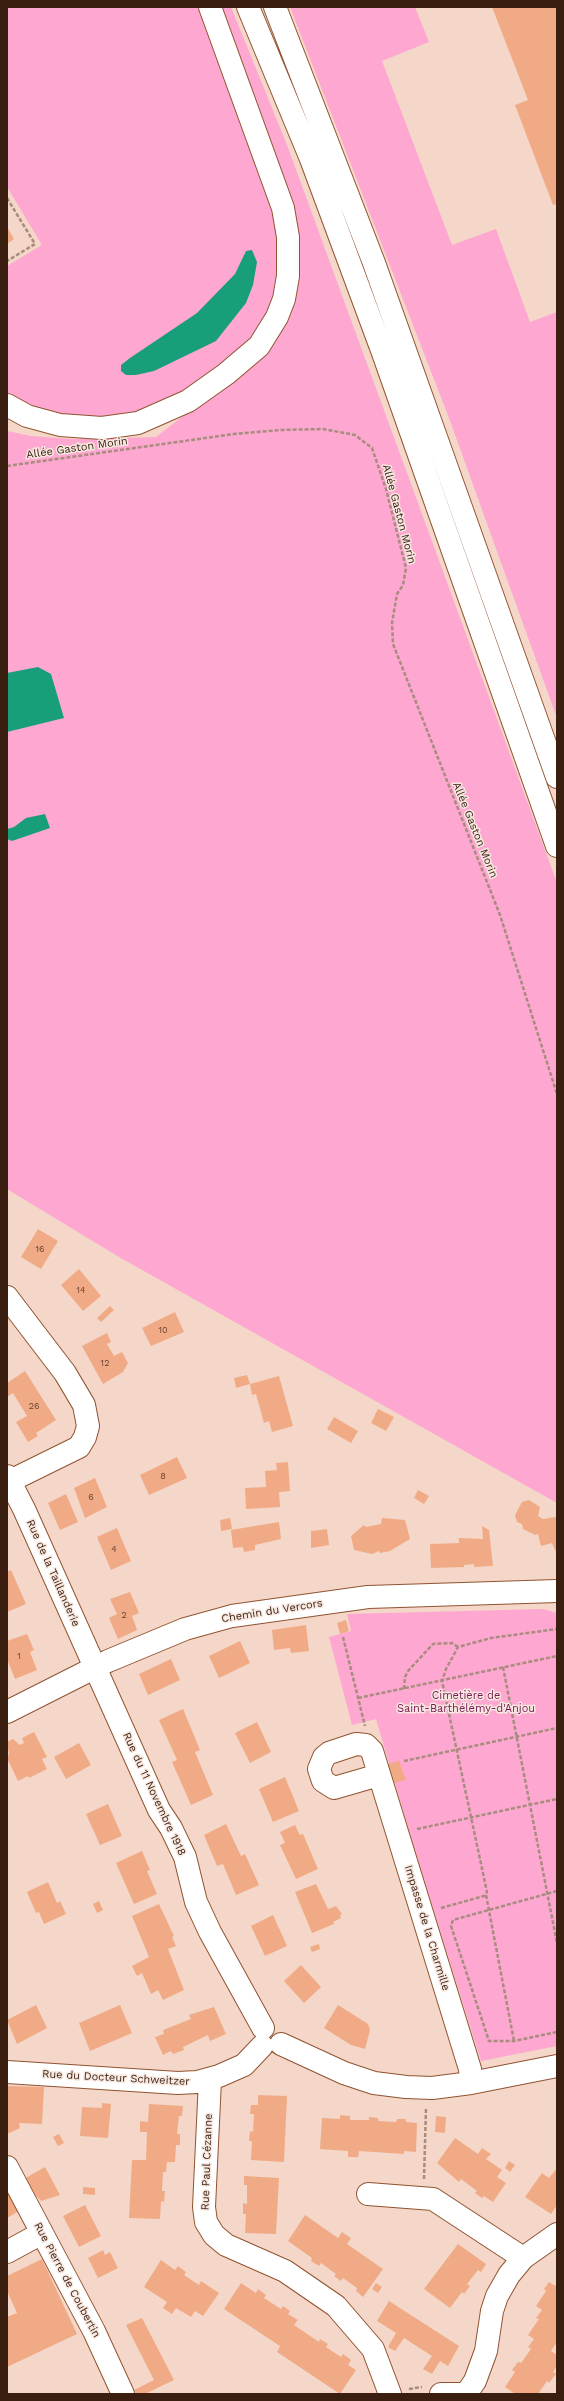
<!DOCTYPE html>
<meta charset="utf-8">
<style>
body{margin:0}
#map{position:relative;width:564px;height:2401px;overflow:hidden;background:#f4d7c8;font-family:"Work Sans",sans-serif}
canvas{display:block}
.frame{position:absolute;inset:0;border:8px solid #3a1f10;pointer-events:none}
</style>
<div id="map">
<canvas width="564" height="2401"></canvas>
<div class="frame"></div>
</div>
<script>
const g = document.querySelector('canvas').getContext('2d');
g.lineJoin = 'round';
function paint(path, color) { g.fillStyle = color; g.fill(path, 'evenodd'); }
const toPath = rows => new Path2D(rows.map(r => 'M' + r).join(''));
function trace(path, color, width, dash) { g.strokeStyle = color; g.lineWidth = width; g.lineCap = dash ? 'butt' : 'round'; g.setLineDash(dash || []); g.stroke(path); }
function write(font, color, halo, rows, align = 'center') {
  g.font = font + ' "Work Sans",sans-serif'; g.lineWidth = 3; g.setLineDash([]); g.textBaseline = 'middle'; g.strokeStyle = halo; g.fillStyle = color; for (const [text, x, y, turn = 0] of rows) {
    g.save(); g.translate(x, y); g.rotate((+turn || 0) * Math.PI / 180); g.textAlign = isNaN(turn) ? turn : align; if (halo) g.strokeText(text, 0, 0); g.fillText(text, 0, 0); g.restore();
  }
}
const green = toPath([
 [7,7,199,7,275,213,281,246,276,295,254,339,198,387,136,418,53,417,7,395,7,266,42,245,7,187],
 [217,7,231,7,287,145,557,883,557,1503,119,1257,7,1189,7,431,31,436,71,439,156,437,240,372,297,273],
 [290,7,415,7,429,42,382,61,452,245,496,229,530,322,557,312,557,718,449,418],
 [543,1609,557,1613,557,2046,481,2061,416,1854,376,1719,352,1725,329,1637,351,1631,347,1614]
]);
const water = toPath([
 [252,250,257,262,253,285,246,303,216,341,154,371,136,375,126,375,121,371,121,365,130,358,197,313,235,274,246,251],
 [38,667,51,674,64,718,7,732,7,673],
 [45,814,50,828,12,841,7,839,7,829,14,827,26,818]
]);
const building = toPath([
 [492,7,557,7,557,204,553,205,515,105,528,100],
 [7,227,14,239,7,244],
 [38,1229,58,1241,41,1269,21,1257],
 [79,1269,101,1296,83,1311,61,1285],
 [110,1306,114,1310,101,1322,97,1318],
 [175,1312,184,1332,151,1346,142,1328],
 [107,1333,111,1342,107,1344,114,1356,122,1352,128,1363,123,1372,103,1384,82,1346],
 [25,1371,56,1420,36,1433,38,1436,28,1442,16,1422,27,1416,13,1393,7,1397,7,1383],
 [247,1375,250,1384,236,1388,234,1378],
 [279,1376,293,1426,272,1432,269,1421,264,1423,256,1394,252,1395,250,1384],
 [378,1409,394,1417,386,1431,371,1423],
 [334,1417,358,1431,351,1443,327,1429],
 [177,1457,187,1478,149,1495,140,1475],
 [288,1462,290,1491,279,1492,280,1507,246,1509,245,1488,266,1487,265,1471,277,1470,276,1463],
 [95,1478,107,1507,85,1518,74,1488],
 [418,1490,429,1496,424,1504,414,1498],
 [66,1494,78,1522,60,1530,48,1503],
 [529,1500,540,1507,538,1516,543,1519,556,1517,557,1554,552,1543,541,1546,538,1534,535,1535,523,1529,522,1524,517,1522,515,1515,522,1502],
 [230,1518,232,1529,221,1531,220,1520],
 [382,1518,405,1520,410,1539,390,1551,380,1553,379,1551,372,1554,354,1550,351,1536,364,1525,366,1527,381,1524],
 [279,1522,281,1539,255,1545,255,1550,244,1552,243,1547,233,1548,231,1530],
 [482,1526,489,1530,493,1566,474,1567,474,1564,464,1565,464,1567,431,1568,430,1544,459,1543,459,1538,483,1539],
 [117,1528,131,1561,111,1570,97,1537],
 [327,1529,329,1545,311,1548,311,1531],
 [11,1570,26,1604,7,1612,7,1572],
 [130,1592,139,1613,132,1616,137,1630,118,1639,109,1618,117,1614,110,1599],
 [346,1620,349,1631,340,1634,337,1623],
 [306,1625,309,1651,291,1653,290,1648,274,1650,272,1630],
 [27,1634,34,1650,30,1652,37,1670,15,1679,7,1659,7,1641],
 [240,1641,250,1663,219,1678,209,1656],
 [171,1659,180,1680,148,1695,139,1674],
 [183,1709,200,1750,195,1752,213,1795,191,1805,172,1762,177,1760,159,1720],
 [257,1722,271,1752,250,1763,235,1733],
 [34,1732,47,1757,42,1759,47,1769,29,1778,28,1776,18,1781,7,1758,9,1754,7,1742,13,1739,20,1745,24,1743,22,1738],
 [79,1743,91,1765,66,1779,54,1757],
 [399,1761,406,1780,394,1783,388,1764],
 [285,1777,299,1811,273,1822,259,1789],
 [108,1804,122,1836,100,1845,86,1814],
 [226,1824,241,1856,245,1854,259,1885,236,1895,223,1864,217,1866,204,1835],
 [295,1825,300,1835,303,1834,318,1869,296,1879,280,1845,285,1843,280,1832],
 [142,1851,150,1870,147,1871,157,1894,134,1904,116,1863],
 [48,1882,57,1903,60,1901,66,1914,44,1924,39,1912,36,1913,27,1892],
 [316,1884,328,1909,336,1906,342,1914,340,1915,341,1918,333,1922,334,1924,312,1933,295,1892],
 [99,1901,103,1910,97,1913,93,1904],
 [159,1904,174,1936,172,1937,176,1946,168,1949,184,1990,163,2000,158,1990,151,1994,142,1973,137,1976,132,1966,149,1957,132,1916],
 [273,1915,287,1946,265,1956,251,1926],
 [319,1944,320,1949,312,1952,310,1947],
 [301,1965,321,1987,304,2003,284,1981],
 [36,2005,47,2028,17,2044,7,2020],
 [120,2005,132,2033,90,2051,79,2023],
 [338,2005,368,2024,370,2030,365,2049,351,2045,324,2028],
 [214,2007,226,2034,210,2041,208,2035,183,2047,184,2050,173,2054,171,2051,163,2055,155,2037,164,2034,163,2030,191,2019,189,2015],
 [7,2086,44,2087,42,2124,19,2123,20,2128,7,2134],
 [258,2095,287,2096,284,2162,251,2160,252,2141,249,2141,250,2131,253,2132,254,2114,250,2114,251,2105,258,2105],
 [102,2103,111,2104,108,2138,80,2136,82,2107,102,2108],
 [149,2104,183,2106,182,2116,179,2116,177,2134,180,2134,180,2145,176,2145,175,2162,167,2162,166,2172,163,2172,162,2191,165,2191,164,2202,161,2201,160,2219,129,2218,132,2160,146,2160,147,2132,140,2132,140,2121,148,2122],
 [340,2115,350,2116,350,2120,369,2120,369,2117,378,2118,378,2121,396,2122,397,2119,406,2119,406,2122,417,2123,416,2152,404,2151,404,2154,359,2151,358,2157,348,2157,348,2151,320,2149,322,2118,340,2119],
 [436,2116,446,2117,445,2133,435,2132],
 [59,2134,64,2143,58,2146,53,2137],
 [455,2138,478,2154,482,2148,491,2154,486,2159,502,2170,497,2177,506,2183,493,2202,484,2196,482,2198,475,2193,477,2191,461,2179,459,2182,437,2163],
 [509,2161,515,2165,510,2172,505,2168],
 [45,2167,60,2195,41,2201,22,2180],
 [557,2168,557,2205,551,2214,525,2197,542,2173,549,2178],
 [244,2176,279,2178,276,2234,245,2233,246,2214,243,2214,243,2203,247,2204,247,2185,244,2185],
 [83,2187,95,2188,95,2195,83,2194],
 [7,2188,19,2211,7,2218],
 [85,2205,101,2236,79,2247,63,2216],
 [305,2215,338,2238,342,2232,351,2238,347,2244,383,2269,363,2297,356,2291,357,2288,343,2278,341,2281,334,2276,336,2274,321,2263,319,2266,311,2261,312,2258,288,2241],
 [458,2244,486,2264,481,2272,478,2270,467,2284,470,2286,464,2294,462,2292,450,2308,424,2289],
 [103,2250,105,2255,110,2252,118,2268,98,2278,88,2258],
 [42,2259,77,2334,7,2367,7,2317,17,2313,7,2291,7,2276],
 [161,2260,175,2270,178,2266,186,2272,184,2275,199,2285,201,2281,219,2293,203,2316,195,2311,191,2317,176,2308,172,2314,163,2308,167,2302,144,2287],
 [549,2282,555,2286,557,2283,557,2342,551,2351,557,2355,557,2366,553,2372,556,2374,549,2383,547,2381,538,2394,515,2394,505,2387,515,2372,512,2370,518,2362,521,2363,531,2349,528,2347,534,2339,528,2335,539,2319,536,2318,542,2310,536,2306,546,2291,544,2289],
 [241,2283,256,2293,258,2289,266,2295,264,2298,281,2309,283,2306,290,2311,288,2314,298,2320,294,2325,319,2342,320,2339,328,2344,326,2347,341,2357,343,2354,351,2360,348,2365,356,2370,340,2394,277,2352,280,2346,224,2309],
 [376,2283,382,2287,378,2293,372,2289],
 [389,2301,459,2346,448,2366,440,2361,432,2374,423,2369,432,2356,404,2338,395,2351,388,2347,396,2333,377,2321],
 [142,2318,174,2380,145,2394,136,2394,134,2390,154,2380,126,2325]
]);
const path = toPath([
 [7,198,35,244,7,261],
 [7,466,234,434,280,430,323,429,355,435,372,448,386,489,406,568,403,585,397,594,392,623,393,644,500,915,557,1094],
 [343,1637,365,1726],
 [503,1667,557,1943],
 [404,1689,405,1677,408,1671,433,1644,452,1643,458,1647],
 [358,1698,557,1656],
 [404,1761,557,1728],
 [417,1829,557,1799],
 [557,1891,453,1920,451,1926,489,2041,514,2041,557,2032],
 [486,1895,514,2041],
 [441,1908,484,1896,487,1892,442,1681,446,1669,458,1647,491,1638,557,1629],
 [424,2179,426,2108],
 [409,2389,422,2387]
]);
const minor = toPath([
 [7,405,27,416,60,425,102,428,138,423,188,401,226,374,259,346,277,317,284,299,288,276,288,237,283,208,210,7],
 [7,1297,65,1373,84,1405,88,1426,85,1437,79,1447,10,1481],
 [7,1476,24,1509,159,1810,171,1828,185,1857,196,1902,210,1932,263,2028],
 [7,1712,108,1661,185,1629,232,1616,368,1597,557,1591],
 [379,1775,334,1788,323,1781,319,1769,324,1757,329,1753,356,1744,366,1745,372,1751,470,2069,471,2083],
 [281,2044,344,2073,374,2083,406,2087,432,2088,471,2083,557,2066],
 [7,2072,178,2083,197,2082,219,2076,244,2065,262,2046],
 [210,2080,204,2207,206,2222,214,2235,226,2245,285,2271,336,2306,373,2349,390,2394],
 [7,2167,94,2331,123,2394],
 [368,2194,433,2199,523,2258],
 [7,2252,42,2233],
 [441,2394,466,2394],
 [466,2394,475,2381,486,2351,492,2311,497,2296,509,2275,523,2258,557,2234]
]);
const highway = toPath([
 [248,7,311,159,383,353,557,846],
 [275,7,374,263,557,777]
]);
const numberNames = [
 ["16",40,1249],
 ["14",81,1290],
 ["10",163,1330],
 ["12",105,1363],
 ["26",34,1406],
 ["8",163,1476],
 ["6",91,1497],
 ["4",114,1549],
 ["2",124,1615],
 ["1",19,1656]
];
const streetNames = [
 ["Allée Gaston Morin",77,448,-8],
 ["Allée Gaston Morin",399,514,75],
 ["Allée Gaston Morin",475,830,68],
 ["Rue de la Taillanderie",53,1573,66],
 ["Chemin du Vercors",272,1611,-9],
 ["Rue du 11 Novembre 1918",154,1794,65],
 ["Impasse de la Charmille",427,1928,73],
 ["Rue du Docteur Schweitzer",116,2078,3],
 ["Rue Paul Cézanne",207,2162,-88],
 ["Rue Pierre de Coubertin",67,2280,62]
];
const parkNames = [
 ["Cimetière de",466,1696],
 ["Saint-Barthélémy-d'Anjou",466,1709]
];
paint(green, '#fda7d1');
paint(water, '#199e7a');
paint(building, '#f0ab86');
trace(minor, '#915330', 24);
trace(highway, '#915330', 24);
trace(path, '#a88c7d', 2.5, [4, 2]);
trace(minor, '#fff', 22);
trace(highway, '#fff', 22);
write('9px', '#68422e', null, numberNames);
write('11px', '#3a1f10', '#f7e8e0', streetNames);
write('11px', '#7b1954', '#f7e8e0', parkNames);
</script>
